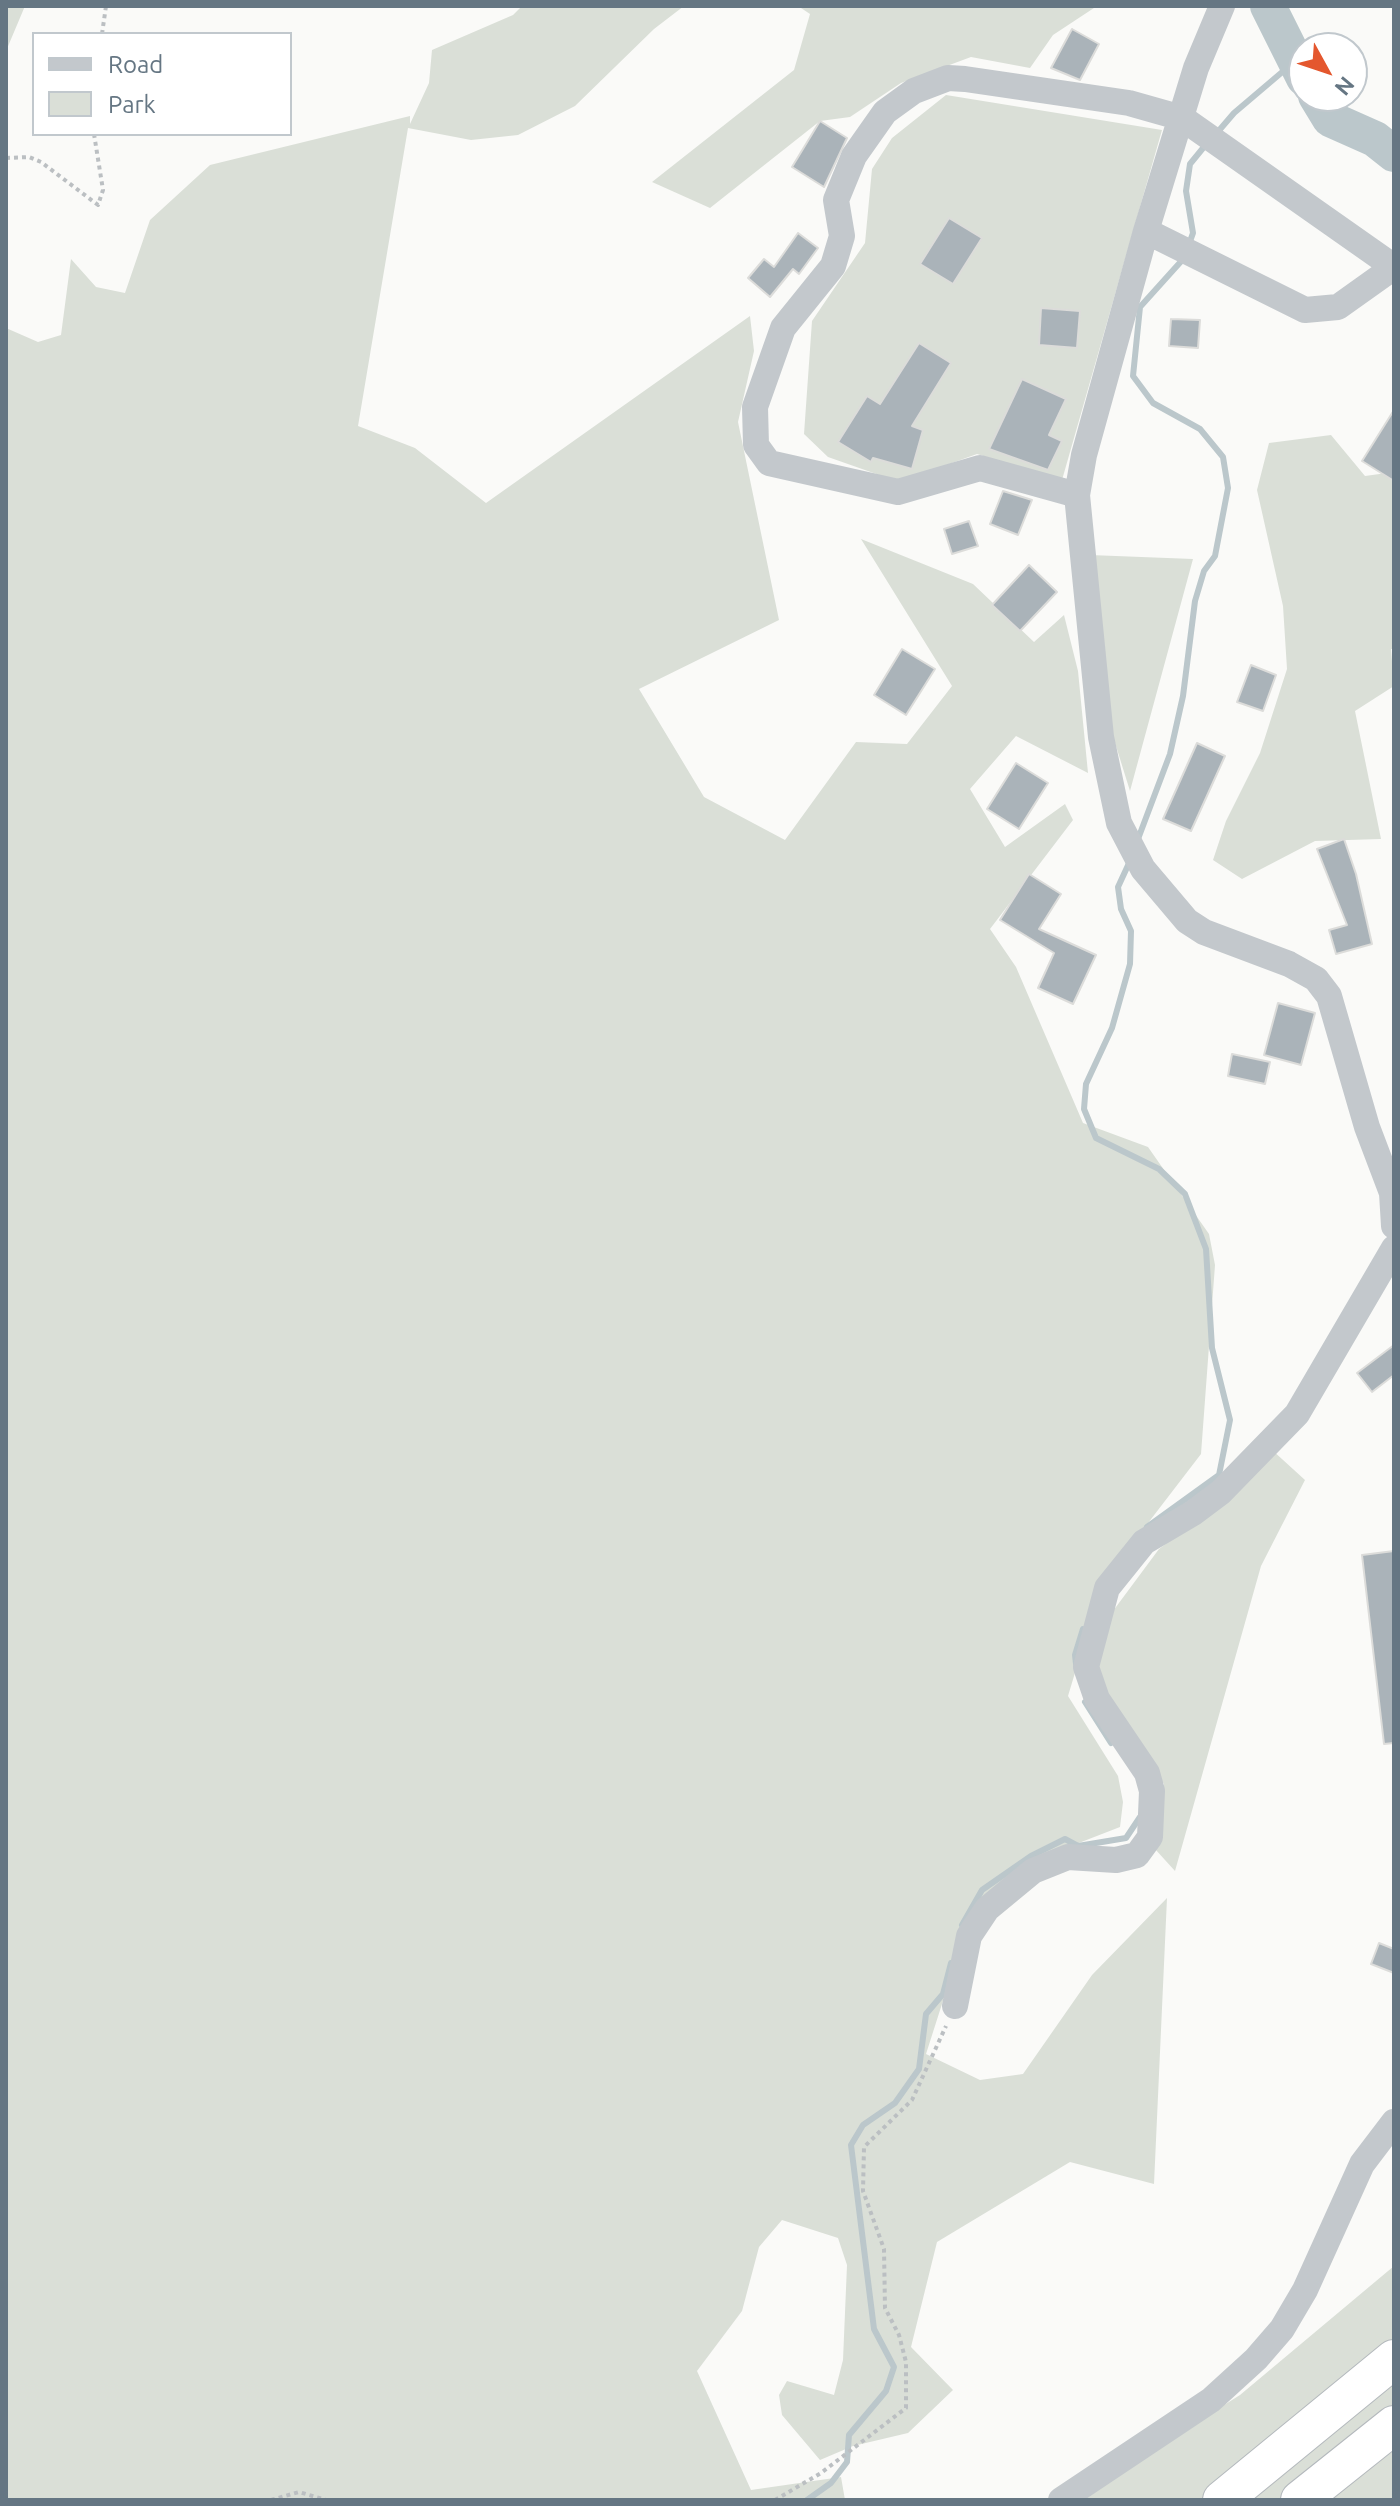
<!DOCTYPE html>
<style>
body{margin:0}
#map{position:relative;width:1400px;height:2506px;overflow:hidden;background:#fafaf8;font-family:Ubuntu,sans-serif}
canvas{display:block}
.frame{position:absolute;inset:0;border:8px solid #657683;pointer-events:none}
.legend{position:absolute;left:32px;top:32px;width:260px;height:104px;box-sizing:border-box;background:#fff;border:2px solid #c1c8cd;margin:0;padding:10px 14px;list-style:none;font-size:24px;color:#657683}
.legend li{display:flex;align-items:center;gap:16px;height:40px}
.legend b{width:40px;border:2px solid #c1c8cd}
.north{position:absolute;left:1288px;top:32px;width:80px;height:80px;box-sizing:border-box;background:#fff;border:2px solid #c1c8cd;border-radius:50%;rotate:130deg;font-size:22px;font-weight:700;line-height:32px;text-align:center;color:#657683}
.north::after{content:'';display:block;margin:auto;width:28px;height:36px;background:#e4572e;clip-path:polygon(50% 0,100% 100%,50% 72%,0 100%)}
</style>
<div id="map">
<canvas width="1400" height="2506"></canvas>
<div class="frame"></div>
<ul class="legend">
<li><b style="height:10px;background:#c3c8cc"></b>Road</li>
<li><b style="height:22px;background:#dadfd7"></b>Park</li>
</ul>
<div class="north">N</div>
</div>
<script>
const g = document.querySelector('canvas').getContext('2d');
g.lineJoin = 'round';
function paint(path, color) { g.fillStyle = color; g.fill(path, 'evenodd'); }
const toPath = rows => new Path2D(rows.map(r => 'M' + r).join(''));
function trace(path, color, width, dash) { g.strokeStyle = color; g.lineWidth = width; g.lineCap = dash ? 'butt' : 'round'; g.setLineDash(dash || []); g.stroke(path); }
const green = toPath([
 [6,6,25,6,6,51],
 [522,6,684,6,654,29,575,106,518,135,471,140,408,128,358,426,415,448,486,503,750,316,754,351,738,422,779,620,639,689,704,797,785,840,856,742,907,744,952,686,861,539,973,584,1034,642,1064,615,1078,671,1088,773,1016,736,970,789,1005,847,1065,804,1073,820,990,929,1016,967,1083,1123,1148,1147,1209,1234,1215,1265,1201,1454,1102,1583,1068,1696,1118,1776,1123,1802,1120,1827,1035,1860,972,1910,926,2054,980,2080,1023,2074,1092,1975,1167,1898,1154,2184,1070,2162,937,2242,911,2347,953,2390,908,2433,853,2446,820,2460,782,2415,779,2395,787,2381,834,2395,843,2360,847,2265,838,2238,782,2220,759,2247,742,2311,697,2371,751,2490,841,2477,845,2500,6,2500,6,328,38,342,61,335,71,259,96,287,125,293,150,220,210,165,410,116,410,124,429,83,432,50,513,15],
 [798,6,1097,6,1053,35,1030,68,971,57,901,83,850,117,820,121,710,208,652,182,794,70,810,14],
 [946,95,1162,130,1062,480,977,454,899,482,828,457,804,434,812,321,865,243,872,169,892,138],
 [1331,435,1365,476,1394,472,1394,649,1391,649,1394,686,1355,711,1381,839,1315,841,1242,879,1213,860,1226,821,1260,753,1287,669,1283,606,1257,490,1269,443],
 [1090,555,1193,559,1130,791,1111,730],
 [1271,1449,1305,1480,1261,1566,1175,1871,1155,1849,1164,1784,1094,1679,1113,1611,1159,1549,1216,1506],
 [1394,2266,1394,2500,1073,2500,1240,2395]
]);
const stream = toPath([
 [1216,134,1234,113,1294,62],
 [1188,247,1193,233,1186,191,1190,164,1208,142],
 [1138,839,1170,754,1183,696,1195,601,1204,571,1215,556,1228,488,1223,457,1200,429,1153,403,1133,376,1140,307,1185,257],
 [1130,861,1118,887,1121,909,1131,931,1130,964,1112,1028,1086,1084,1084,1109,1096,1138,1159,1169,1185,1194,1206,1249,1212,1348,1230,1420,1219,1475,1147,1527],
 [1076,1664,1075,1655,1083,1629],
 [1085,1702,1111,1743],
 [962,1925,982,1890,1031,1856,1065,1839,1078,1846,1126,1838,1140,1817],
 [807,2500,831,2483,847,2462,849,2435,886,2391,894,2367,874,2329,851,2145,863,2125,895,2103,919,2069,926,2014,943,1994,951,1963]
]);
const river = toPath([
 [1268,6,1304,78],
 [1316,96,1330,119,1375,139,1394,154]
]);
const building = toPath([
 [1072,29,1099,44,1080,80,1051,68,1072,29],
 [820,121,847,138,824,187,792,167,820,121],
 [949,218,982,238,953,284,920,264,949,218],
 [798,233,818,248,799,274,793,269,770,297,748,278,764,259,774,267,798,233],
 [1041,308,1080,311,1077,348,1039,345,1041,308],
 [1171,319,1200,320,1198,348,1169,346,1171,319],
 [919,343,951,363,912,426,923,430,912,469,873,458,871,462,838,442,867,396,880,404,919,343],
 [1022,379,1066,399,1049,435,1062,441,1048,470,989,449,1022,379],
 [1394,410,1394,481,1362,461,1394,410],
 [1003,491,1032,500,1018,535,990,524,1003,491],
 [969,521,978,546,952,554,944,529,969,521],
 [1029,565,1057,592,1020,631,992,605,1029,565],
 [902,649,935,669,906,715,874,695,902,649],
 [1251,665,1276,675,1263,711,1237,702,1251,665],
 [1197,743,1225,756,1191,831,1163,819,1197,743],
 [1016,763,1048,783,1019,829,987,809,1016,763],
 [1344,839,1356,874,1372,944,1336,954,1329,930,1347,925,1317,849,1344,839],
 [1029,874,1061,894,1039,929,1096,955,1073,1004,1038,988,1054,953,1000,920,1029,874],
 [1278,1003,1315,1013,1301,1065,1264,1055,1278,1003],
 [1232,1054,1270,1062,1265,1084,1228,1076,1232,1054],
 [1394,1345,1394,1375,1372,1392,1357,1373,1394,1345],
 [1394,1551,1394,1743,1384,1744,1362,1555,1394,1551],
 [1379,1943,1394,1949,1394,1973,1371,1964,1379,1943]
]);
const path = toPath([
 [102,34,106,6],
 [6,158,29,157,41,162,98,205,103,190,94,134],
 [271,2500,299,2492,326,2500],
 [775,2500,821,2473,906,2408,906,2362,899,2335,885,2308,884,2249,863,2191,864,2147,912,2100,946,2026]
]);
const minor = toPath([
 [1222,6,1196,68,1146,231,1084,455,1077,495,1101,737,1119,823,1143,869,1187,921,1204,932,1289,964,1316,979,1329,996,1367,1127,1392,1193,1394,1226],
 [1146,231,1305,310,1338,307,1394,267],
 [1077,495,980,468,898,492,769,463,756,445,755,407,783,328,833,266,842,236,836,200,854,156,885,112,914,91,948,78,965,79,1129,103,1182,118,1394,267],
 [955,2006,969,1936,987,1909,1033,1871,1068,1857,1116,1860,1137,1855,1150,1837,1152,1791,1147,1773,1097,1699,1086,1667,1107,1588,1144,1542,1193,1513,1221,1492,1297,1414,1394,1248],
 [1061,2500,1211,2400,1256,2359,1282,2329,1305,2290,1362,2164,1394,2122]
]);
const highway = toPath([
 [1222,2500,1394,2359],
 [1300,2500,1394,2425]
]);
paint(green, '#dadfd7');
trace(stream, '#bbc7cb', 6);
trace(river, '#bbc7cb', 36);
paint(building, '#aab3b9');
trace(building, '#dcdcda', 2);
trace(highway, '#b4b9bd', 40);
trace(path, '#bbbfc2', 4, [4, 4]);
trace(minor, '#c3c8cc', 26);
trace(highway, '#fff', 38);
</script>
